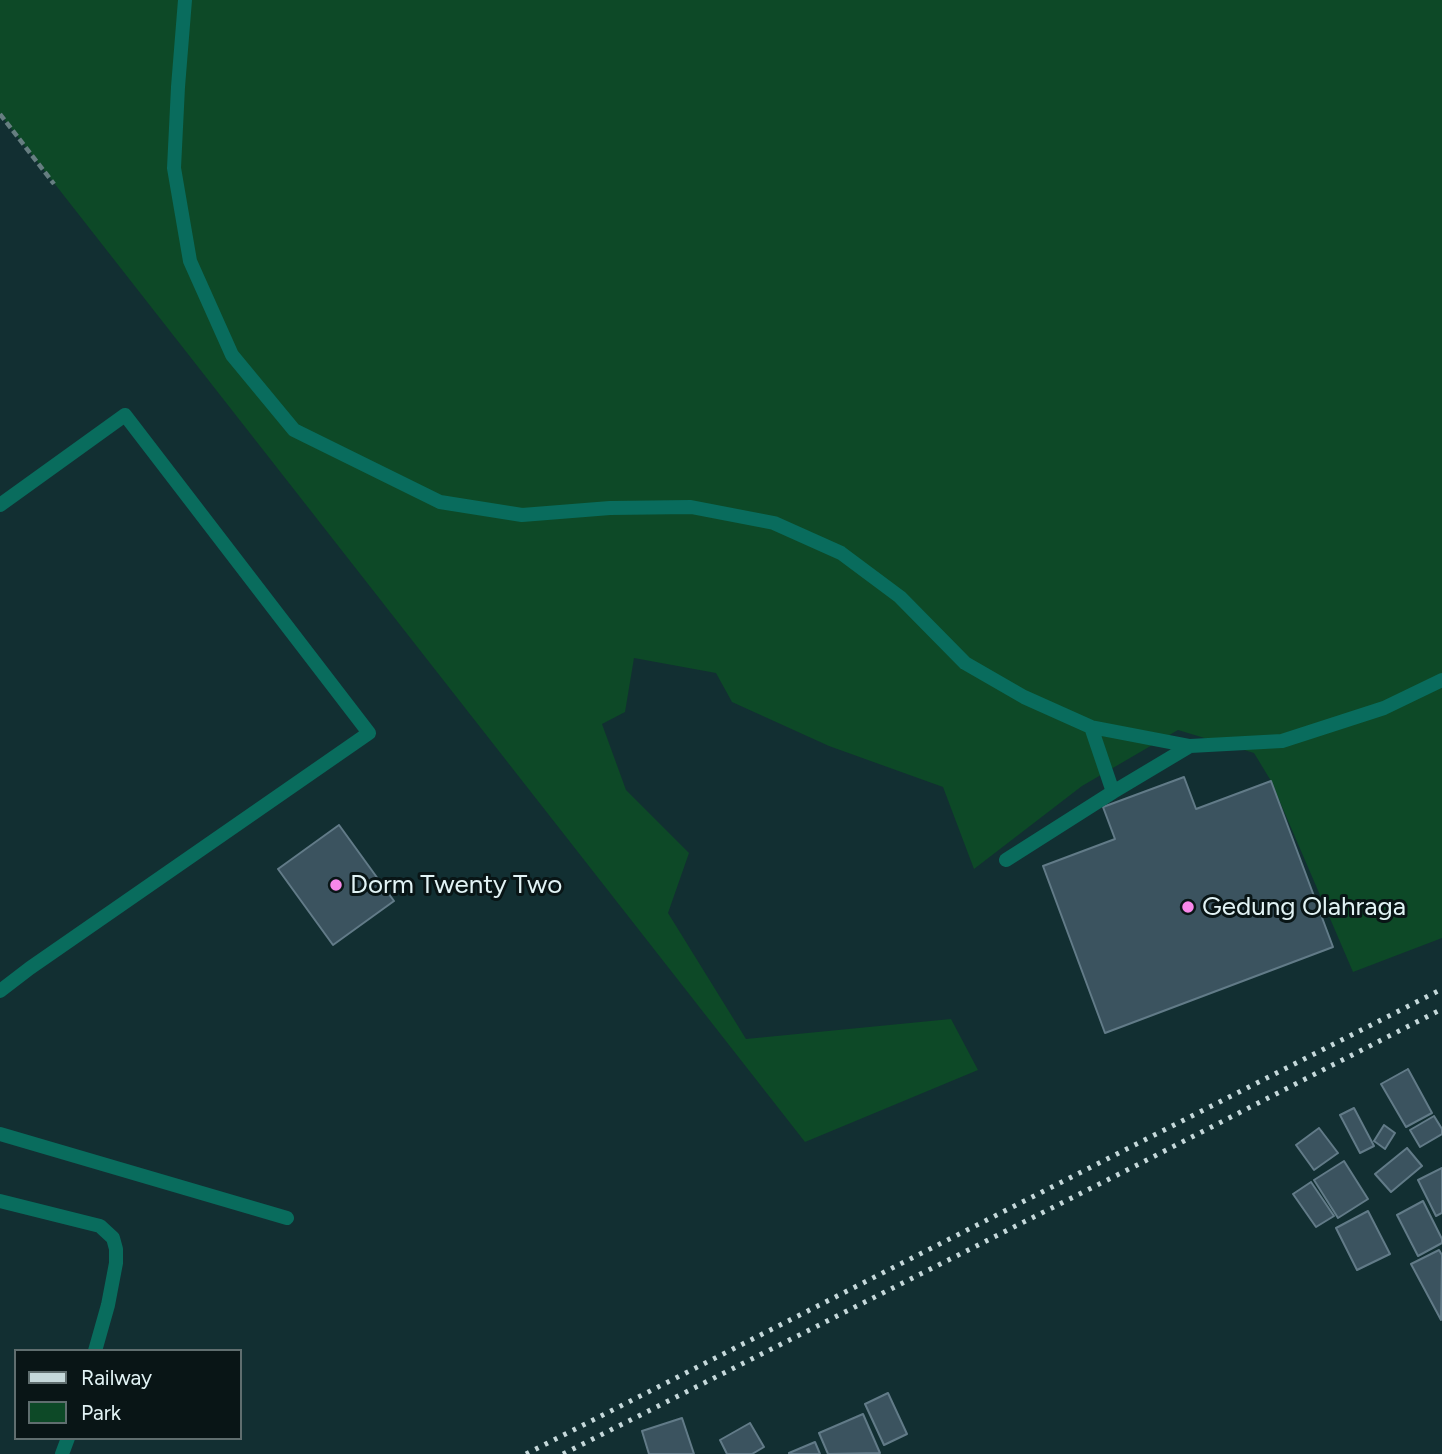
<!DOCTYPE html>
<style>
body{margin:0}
#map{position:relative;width:1442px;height:1454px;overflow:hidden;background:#122f32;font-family:Figtree,sans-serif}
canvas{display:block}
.legend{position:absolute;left:14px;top:1349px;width:228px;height:91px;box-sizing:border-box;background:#091516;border:2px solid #606e6f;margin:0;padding:9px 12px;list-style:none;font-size:21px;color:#e2f3f5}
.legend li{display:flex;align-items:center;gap:14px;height:35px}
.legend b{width:35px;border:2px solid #606e6f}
</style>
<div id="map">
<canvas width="1442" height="1454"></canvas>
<ul class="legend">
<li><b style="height:9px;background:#c5d8da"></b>Railway</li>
<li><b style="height:19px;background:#0d4927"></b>Park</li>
</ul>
</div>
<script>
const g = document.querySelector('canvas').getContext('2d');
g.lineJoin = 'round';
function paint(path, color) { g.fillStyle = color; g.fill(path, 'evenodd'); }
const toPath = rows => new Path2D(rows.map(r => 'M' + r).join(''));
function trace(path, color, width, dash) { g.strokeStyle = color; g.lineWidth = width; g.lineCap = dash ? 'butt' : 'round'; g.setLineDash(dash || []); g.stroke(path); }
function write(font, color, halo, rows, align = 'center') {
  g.font = font + ' Figtree,sans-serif'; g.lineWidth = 6; g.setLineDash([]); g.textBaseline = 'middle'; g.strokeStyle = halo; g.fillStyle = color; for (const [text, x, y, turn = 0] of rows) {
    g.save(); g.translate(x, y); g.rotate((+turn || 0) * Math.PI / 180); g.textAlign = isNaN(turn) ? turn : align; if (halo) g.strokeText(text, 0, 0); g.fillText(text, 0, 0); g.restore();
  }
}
const green = toPath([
 [0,0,1442,0,1442,938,1353,972,1271,781,1254,753,1178,730,1082,786,974,869,943,787,829,746,732,702,716,673,634,658,625,712,602,724,626,790,689,853,668,913,746,1039,951,1019,978,1070,805,1142,0,114]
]);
const building = toPath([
 [1184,777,1196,809,1271,781,1333,947,1105,1033,1043,866,1115,839,1103,807,1184,777],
 [339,825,394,901,333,945,278,869,339,825],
 [1408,1069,1432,1113,1406,1127,1381,1084,1408,1069],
 [1354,1108,1374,1146,1360,1153,1340,1115,1354,1108],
 [1434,1116,1442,1129,1442,1134,1420,1147,1410,1130,1434,1116],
 [1384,1125,1395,1133,1385,1149,1374,1141,1384,1125],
 [1319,1128,1338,1153,1314,1170,1296,1145,1319,1128],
 [1407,1148,1422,1166,1391,1192,1375,1174,1407,1148],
 [1344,1161,1368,1199,1338,1218,1314,1180,1344,1161],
 [1442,1168,1442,1213,1436,1216,1418,1180,1442,1168],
 [1311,1182,1334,1216,1316,1227,1293,1194,1311,1182],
 [1423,1201,1442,1239,1442,1243,1418,1256,1397,1215,1423,1201],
 [1368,1211,1390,1254,1357,1270,1336,1228,1368,1211],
 [1439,1250,1442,1255,1441,1320,1411,1264,1439,1250],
 [888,1393,907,1434,884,1445,865,1404,888,1393],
 [863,1414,880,1453,828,1454,819,1433,863,1414],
 [682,1418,694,1454,649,1454,642,1431,682,1418],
 [750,1423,764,1447,752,1454,727,1454,720,1440,750,1423],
 [815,1442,820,1454,789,1454,789,1453,815,1442]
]);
const path = toPath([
 [0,114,54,184]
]);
const lane = toPath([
 [185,0,178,87,174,168,190,261,232,355,294,430,440,502,522,515,610,508,691,507,774,523,841,553,900,597,965,663,1024,697,1091,727,1190,746,1282,741,1384,708,1442,680],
 [0,505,125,415,369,733,30,968,0,991],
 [1091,727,1113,792],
 [1006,860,1113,792,1190,746],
 [0,1134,287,1218],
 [0,1201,100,1226,113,1238,116,1249,116,1263,108,1305,95,1351],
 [62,1454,68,1438]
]);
const rail = toPath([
 [526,1454,1442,989],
 [563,1454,1141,1163,1442,1009]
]);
const markers = [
 [336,885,7,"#f888ea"],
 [1188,907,7,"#f888ea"]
];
const poiNames = [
 ["Dorm Twenty Two",350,885],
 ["Gedung Olahraga",1202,907]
];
paint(green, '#0d4927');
paint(building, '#3b535f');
trace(building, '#627b88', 2);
trace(path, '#667e81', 4.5, [7, 3.5]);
trace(lane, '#096c5d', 14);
trace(rail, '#c5d8da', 5, [3.5, 7]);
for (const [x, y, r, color] of markers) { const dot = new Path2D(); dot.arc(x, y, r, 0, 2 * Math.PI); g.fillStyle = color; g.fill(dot); trace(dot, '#091516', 2.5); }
write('26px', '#e2f3f5', '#091516', poiNames, 'left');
</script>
